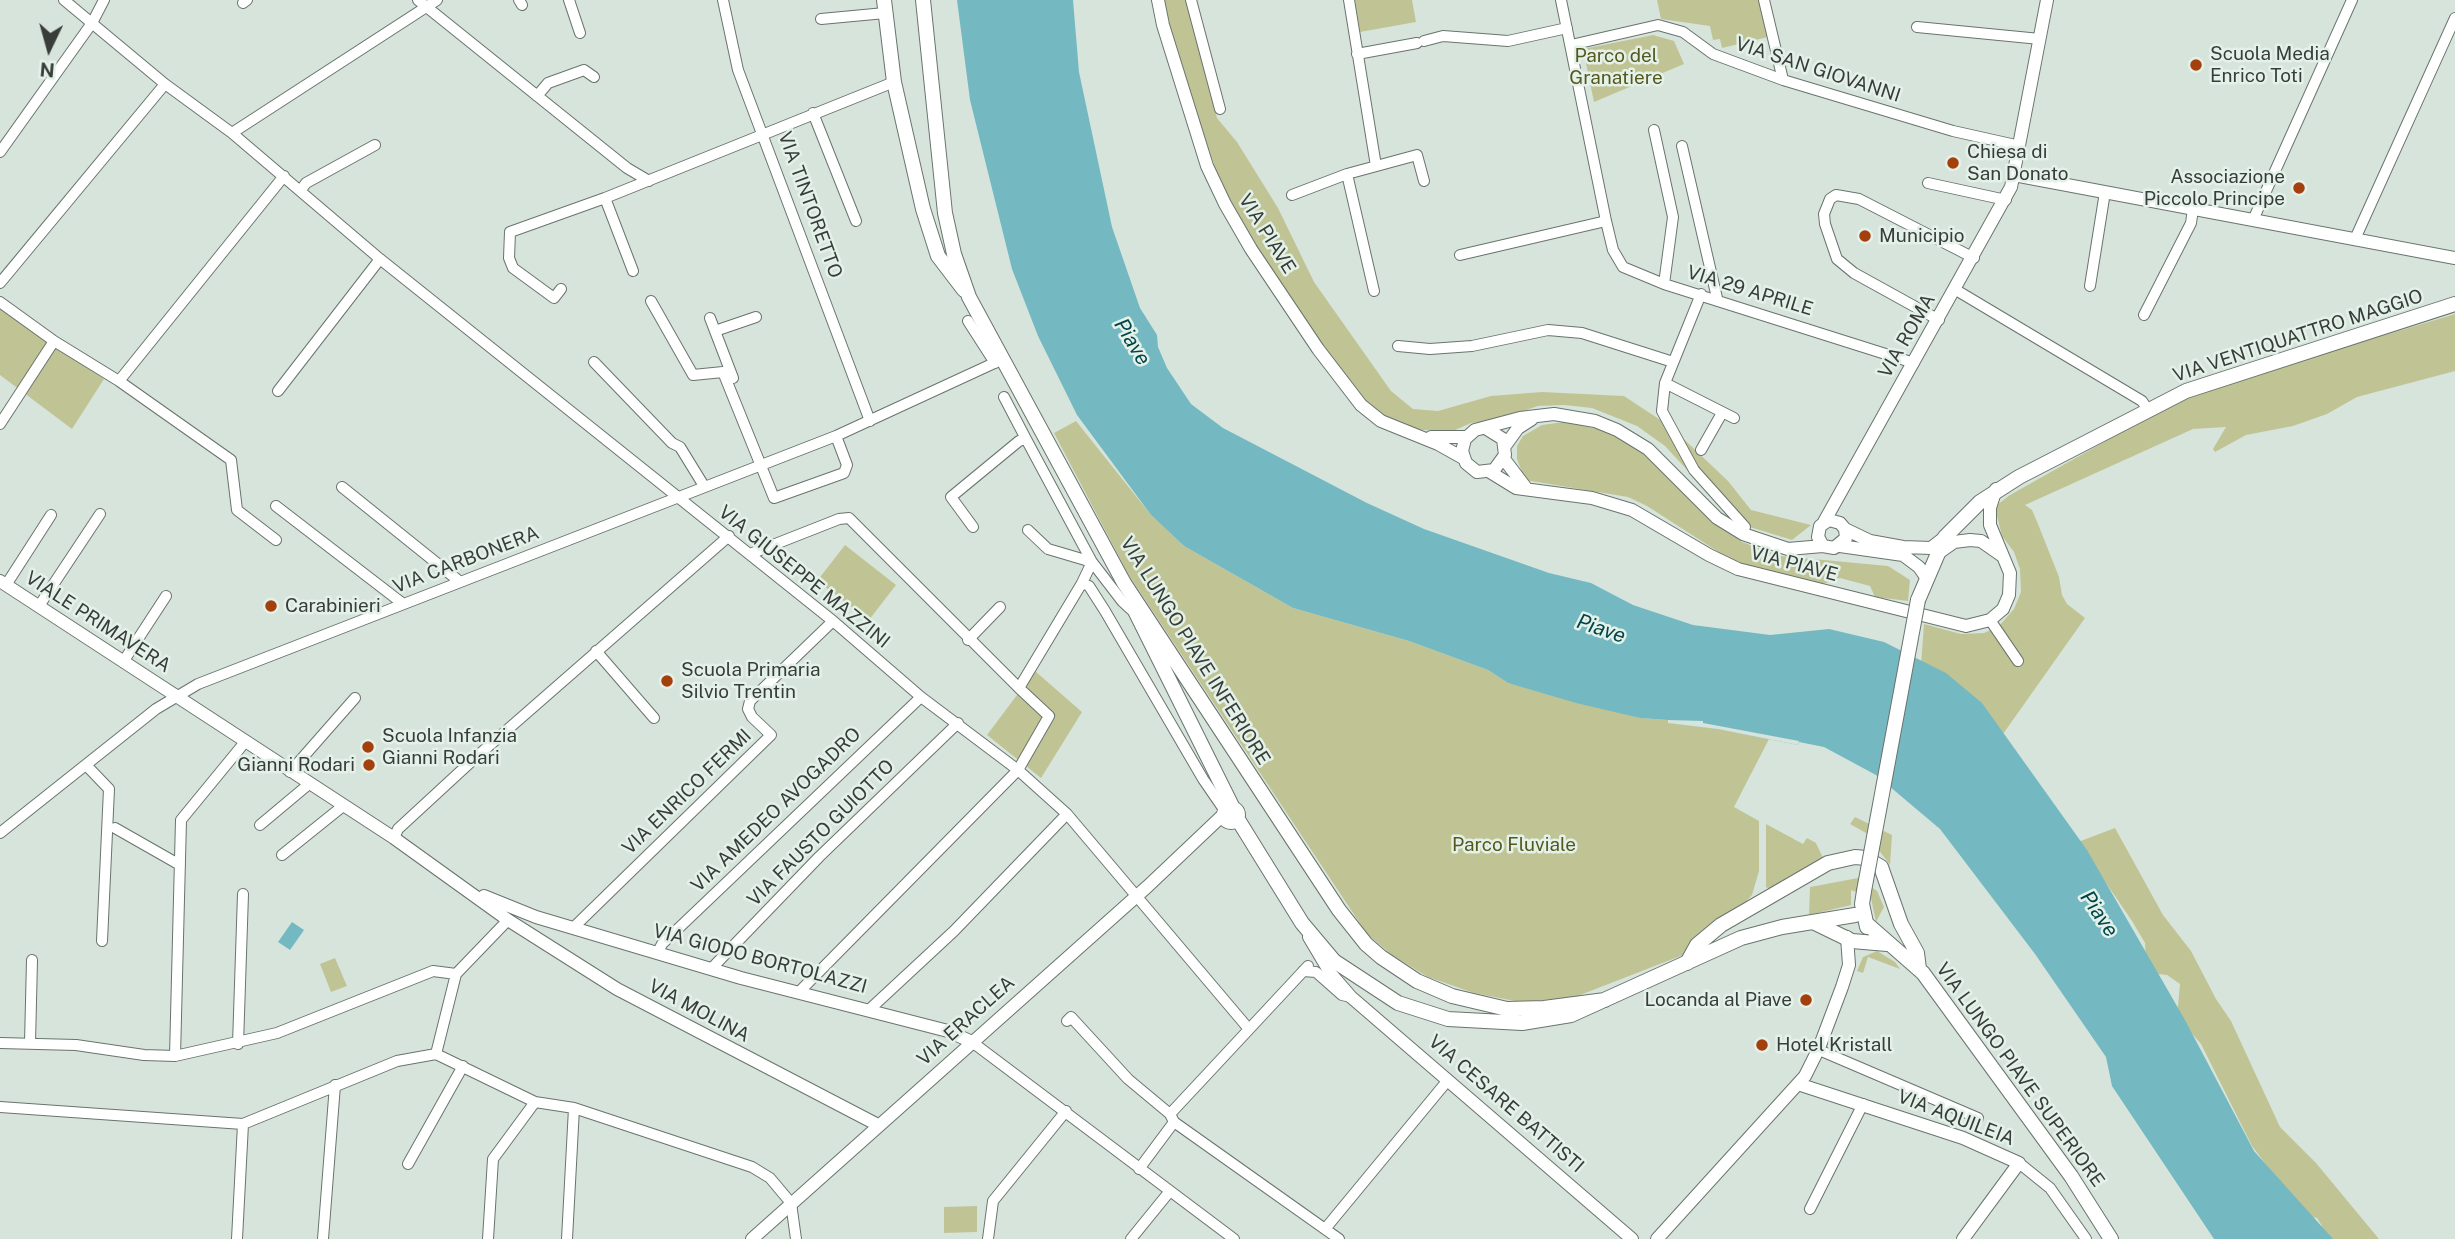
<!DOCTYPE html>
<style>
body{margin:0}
#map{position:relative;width:2455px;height:1239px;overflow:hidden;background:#d7e4dc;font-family:"Public Sans",sans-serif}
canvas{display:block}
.north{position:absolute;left:14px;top:14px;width:70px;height:70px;-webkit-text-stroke:5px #e4f1e9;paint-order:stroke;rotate:185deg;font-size:19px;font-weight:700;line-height:28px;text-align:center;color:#383d3a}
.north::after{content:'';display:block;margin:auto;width:24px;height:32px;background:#383d3a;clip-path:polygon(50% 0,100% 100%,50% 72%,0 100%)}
</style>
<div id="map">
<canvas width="2455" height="1239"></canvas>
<div class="north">N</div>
</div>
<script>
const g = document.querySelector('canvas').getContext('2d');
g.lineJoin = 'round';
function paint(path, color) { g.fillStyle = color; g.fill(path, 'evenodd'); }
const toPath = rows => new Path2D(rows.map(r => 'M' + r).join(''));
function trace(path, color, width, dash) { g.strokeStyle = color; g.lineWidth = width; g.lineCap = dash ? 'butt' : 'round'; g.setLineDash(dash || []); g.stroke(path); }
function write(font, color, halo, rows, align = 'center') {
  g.font = font + ' "Public Sans",sans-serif'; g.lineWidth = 5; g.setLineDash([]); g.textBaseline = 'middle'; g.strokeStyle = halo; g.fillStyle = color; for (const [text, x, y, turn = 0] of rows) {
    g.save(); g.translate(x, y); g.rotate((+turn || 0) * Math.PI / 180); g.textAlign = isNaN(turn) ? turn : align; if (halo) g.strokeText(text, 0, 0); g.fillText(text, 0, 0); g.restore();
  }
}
const green = toPath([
 [1163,0,1186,0,1217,118,1237,142,1278,208,1314,282,1391,391,1413,409,1438,411,1491,396,1542,392,1624,396,1671,427,1728,481,1751,510,1811,525,1792,540,1750,527,1711,496,1665,446,1637,426,1592,408,1564,405,1538,406,1493,421,1471,423,1455,430,1422,430,1391,421,1358,395,1268,269,1222,188,1170,35],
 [1355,0,1412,0,1416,22,1360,32],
 [1657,0,1759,0,1768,37,1722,48,1720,39,1713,40,1710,26,1661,19],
 [1653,35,1674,41,1684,64,1594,102,1583,49],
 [0,309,104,379,72,429,0,375],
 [2455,314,2455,371,2357,397,2327,414,2293,426,2246,435,2215,452,2213,449,2226,427,2193,429,2025,505,2032,510,2038,524,2059,577,2062,595,2067,604,2085,618,2003,734,1921,665,1924,624,1961,634,1984,633,1999,626,2014,609,2021,592,2020,569,2014,552,2002,536,1996,512,1997,505,2010,495,2152,415,2209,388],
 [1076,421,1151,515,1184,546,1293,608,1409,641,1488,670,1508,683,1640,718,1668,720,1668,723,1718,729,1769,739,1734,807,1759,821,1759,871,1752,895,1741,907,1704,929,1683,955,1575,997,1520,1002,1474,993,1428,977,1392,955,1367,934,1128,574,1054,433],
 [1564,422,1607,431,1654,459,1699,508,1742,542,1781,556,1888,566,1910,580,1908,601,1875,597,1870,586,1840,578,1826,583,1816,583,1753,567,1728,558,1647,506,1628,497,1525,480,1517,459,1517,446,1523,436,1542,425],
 [845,545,896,585,869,620,817,581],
 [1035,671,1082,712,1041,778,987,735],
 [1855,817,1892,835,1890,865,1866,833,1850,824],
 [1766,824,1803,844,1807,838,1816,843,1823,858,1770,890,1766,887],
 [2115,828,2163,915,2191,951,2216,999,2231,1021,2280,1127,2316,1163,2379,1239,2322,1239,2322,1226,2317,1218,2305,1216,2252,1146,2201,1044,2177,1016,2180,984,2167,975,2158,974,2146,961,2145,943,2132,921,2078,842],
 [1858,878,1877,891,1884,907,1876,922,1871,898,1851,890,1851,905,1809,915,1810,887],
 [1877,951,1895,962,1900,969,1868,957,1863,973,1857,971,1863,957],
 [335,958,347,986,331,992,320,964],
 [977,1206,977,1232,944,1233,944,1207]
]);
const water = toPath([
 [957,0,1073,0,1079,72,1112,227,1140,308,1157,335,1158,347,1167,368,1191,404,1223,428,1367,503,1424,529,1549,573,1591,583,1633,605,1693,625,1770,635,1829,629,1884,642,1946,673,1982,703,2087,850,2185,1020,2254,1151,2333,1239,2214,1239,2112,1086,2106,1057,2035,954,1940,829,1876,775,1824,747,1799,742,1798,745,1718,729,1668,723,1668,720,1640,718,1576,703,1508,683,1488,670,1409,641,1293,608,1184,546,1151,515,1077,415,1038,336,1012,269,970,100],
 [292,922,304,930,290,950,278,942]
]);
const pier = toPath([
 [1668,720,1703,721,1703,723,1799,741,1798,745,1718,729,1668,723]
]);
const minor = toPath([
 [64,0,165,84,232,133,380,259,833,621,921,697,1018,770,1067,814,1248,1028],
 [418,0,627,168,649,181],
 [519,0,522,5],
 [569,0,580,33],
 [723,0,738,70,870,421],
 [1191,0,1220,109],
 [1349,0,1376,166],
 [1561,0,1606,221,1613,250,1623,267,1664,284,1914,363],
 [1764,0,1783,80],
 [243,3,247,0],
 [821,19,885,13],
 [1917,27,2040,39],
 [1424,41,1443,36,1508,41,1567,28],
 [1571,45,1658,25,1683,32,1713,54,1783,80,1953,131,2020,146],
 [1357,54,1417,43],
 [537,96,548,83,584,70,594,77],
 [813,113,856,221],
 [1654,130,1673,217,1664,284],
 [232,133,437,0],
 [1682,146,1717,298],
 [0,152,92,23,104,0],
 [1347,174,1374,291],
 [1928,183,2006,200],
 [301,190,306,183,375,145],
 [1292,195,1347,174,1417,155,1424,181],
 [2253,220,2352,0],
 [2355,239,2455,18],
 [1460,255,1606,221],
 [633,271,605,198,894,82],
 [0,283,165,84],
 [2090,286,2105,192],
 [561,289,554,298,513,268,509,258,510,232,605,198],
 [1956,290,2142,401,2148,410],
 [1701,294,1665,383,1662,411,1694,470,1745,527],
 [651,301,693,375,723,372,774,498,844,473,847,465,836,436],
 [0,302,54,341,119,381,284,176],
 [2144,315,2191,223,2193,209],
 [710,318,733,378],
 [1939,320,1854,273,1837,259,1825,224,1824,214,1830,199,1836,195,1859,199,1974,258],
 [968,321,995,363],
 [715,331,756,317],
 [1398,346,1430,349,1472,346,1548,330,1582,333,1673,362],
 [594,362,672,443,680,447,704,486],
 [119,381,231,460,237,510,276,540],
 [1665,383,1734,418],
 [278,391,380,259],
 [1004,397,1026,439],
 [0,424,54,341],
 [1701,450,1722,413],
 [342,487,459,581],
 [276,506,402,603],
 [973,527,951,497,1019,441,1026,439,1092,562,1082,583],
 [1028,530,1048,549,1092,562,1122,601,1136,614],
 [750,554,839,519,849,518,1019,688],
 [6,585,51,515],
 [39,606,100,514],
 [1990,620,2018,661],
 [968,640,1000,607],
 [596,651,654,718],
 [123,662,166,596],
 [86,765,109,789,102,941],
 [290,772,355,698],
 [260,825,309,784],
 [115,828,180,865],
 [0,833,156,709,198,684,836,436,1003,359],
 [394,838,398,829,475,758,729,536],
 [282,855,343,806],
 [574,927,771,735,752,717,748,709,750,701,833,621],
 [658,952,662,944,921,697],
 [711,969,819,857,958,723],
 [1303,971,1316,972,1342,995,1351,997],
 [799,992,1018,770,1049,716,1019,688,1082,583,1089,586,1105,611,1203,779,1225,811],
 [870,1009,954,931,1067,814],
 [1067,1021,1071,1017,1128,1079,1170,1114],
 [972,1042,1234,1239],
 [0,1043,76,1045,144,1055,175,1056,277,1033,433,971,456,974],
 [30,1043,32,960],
 [238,1044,243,894],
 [1819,1050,1978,1118],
 [436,1054,456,974,508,920],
 [175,1056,181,820,245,742],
 [0,1107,243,1124,397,1061,436,1054,535,1102,574,1108,752,1167,770,1178,791,1203,796,1239],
 [1174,1122,1170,1114,1308,966],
 [1174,1122,1339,1239],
 [2019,1163,2050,1188,2086,1239],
 [408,1164,463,1066],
 [1139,1169,1174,1122],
 [1810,1209,1863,1104],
 [1325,1229,1448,1080],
 [237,1239,243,1124],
 [323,1239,335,1085],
 [488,1239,493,1159,535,1102],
 [567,1239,574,1108],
 [988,1239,993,1201,1066,1111],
 [1131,1239,1170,1191]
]);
const tertiary = toPath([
 [1158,0,1163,25,1207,166,1225,204,1251,249,1318,349,1361,405,1381,421,1438,444,1463,458],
 [2014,175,2455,258],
 [1487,429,1503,439,1505,455,1494,470,1477,472,1466,463,1462,451,1465,439,1475,430,1520,418,1554,414,1595,421,1617,430,1648,449,1717,518,1743,534,1788,549,1823,546,1834,548,1846,538,1845,529,1840,523,1829,520,1820,526,1818,537,1823,546],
 [1431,437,1466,437],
 [1505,446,1518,428,1532,419],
 [1504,459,1526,488],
 [1490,472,1516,488,1592,498,1632,510,1709,555,1738,569,1966,626,1990,620,2003,609,2009,595,2010,573,1990,525,1990,508,1996,489],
 [1824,522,2011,187,2047,0],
 [1845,529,1870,541,1903,547,1931,548,1945,537],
 [1840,546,1903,555,1919,567,1926,577],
 [1937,554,1954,542,1970,540,1981,541,2001,555],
 [0,581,394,838,508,920,617,989,878,1125],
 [484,896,536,917,741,978,948,1031,972,1042],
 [1309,937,1331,974,1351,997,1632,1239],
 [1798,1084,1963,1138,2019,1163,1963,1239],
 [752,1239,1148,886,1224,814],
 [1657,1239,1805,1076,1819,1048,1842,987,1849,965,1847,937]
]);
const secondary = toPath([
 [884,0,894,82,923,209,938,256,964,290],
 [923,0,945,213,954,254,969,297,1124,583,1339,910,1366,944,1381,957,1417,981,1452,996,1507,1009,1544,1008,1605,1000],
 [1918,600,1945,537,1980,502,2019,477,2186,391,2455,304],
 [1136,613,1233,808],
 '1224 815a7 7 0 1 1 14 0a7 7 0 1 1-14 0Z',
 [1237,818,1302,923,1334,961,1398,1003,1448,1019,1522,1023,1571,1015,1741,938,1782,927,1855,915],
 [1864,891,1862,904,1867,927],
 [1813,922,1852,941,1887,944],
 [1867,924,1923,973,2071,1176,2111,1239],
 [1687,963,1697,945,1721,925,1828,863,1855,857,1866,858,1881,867,1901,924,1917,953,1919,969]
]);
const secondaryBridge = toPath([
 [1864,891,1918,600]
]);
const markers = [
 [2196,65,7,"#a4400d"],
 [1953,163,7,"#a4400d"],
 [2299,188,7,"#a4400d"],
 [1865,236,7,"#a4400d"],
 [271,606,7,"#a4400d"],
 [667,681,7,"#a4400d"],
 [368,747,7,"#a4400d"],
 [369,765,7,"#a4400d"],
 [1806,1000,7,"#a4400d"],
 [1762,1045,7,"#a4400d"]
];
const poiNames = [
 ["Scuola Media",2210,54],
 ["Enrico Toti",2210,76],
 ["Chiesa di",1967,152],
 ["San Donato",1967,174],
 ["Associazione",2285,177,"right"],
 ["Piccolo Principe",2285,199,"right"],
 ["Municipio",1879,236],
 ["Carabinieri",285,606],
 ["Scuola Primaria",681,670],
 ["Silvio Trentin",681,692],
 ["Scuola Infanzia",382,736],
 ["Gianni Rodari",382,758],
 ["Gianni Rodari",355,765,"right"],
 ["Locanda al Piave",1792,1000,"right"],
 ["Hotel Kristall",1776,1045]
];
const parkNames = [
 ["Parco del",1616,56],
 ["Granatiere",1616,78],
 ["Parco Fluviale",1514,845]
];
const streetNames = [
 ["VIA SAN GIOVANNI",1818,70,18],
 ["VIA TINTORETTO",810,205,70],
 ["VIA PIAVE",1267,234,58],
 ["VIA 29 APRILE",1750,291,17],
 ["VIA ROMA",1907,336,-60],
 ["VIA VENTIQUATTRO MAGGIO",2298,336,-18],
 ["VIA CARBONERA",466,560,-21],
 ["VIA PIAVE",1794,564,15],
 ["VIA GIUSEPPE MAZZINI",804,577,39],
 ["VIALE PRIMAVERA",98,622,33],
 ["VIA LUNGO PIAVE INFERIORE",1195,651,58],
 ["VIA ENRICO FERMI",687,792,-44],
 ["VIA AMEDEO AVOGADRO",776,810,-44],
 ["VIA FAUSTO GUIOTTO",821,833,-45],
 ["VIA GIODO BORTOLAZZI",760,959,15],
 ["VIA MOLINA",699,1011,28],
 ["VIA ERACLEA",966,1021,-42],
 ["VIA LUNGO PIAVE SUPERIORE",2020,1075,54],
 ["VIA CESARE BATTISTI",1506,1104,41],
 ["VIA AQUILEIA",1956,1118,21]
];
const waterNames = [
 ["Piave",1132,342,59],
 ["Piave",1601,629,19],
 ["Piave",2099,914,56]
];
paint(green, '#c0c495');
paint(water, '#74b9c1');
paint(pier, '#d7e4dc');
trace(minor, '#69746d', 12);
trace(tertiary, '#69746d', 14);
trace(secondary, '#69746d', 16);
trace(minor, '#fff', 10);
trace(tertiary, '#fff', 12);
trace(secondary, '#fff', 14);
trace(secondaryBridge, '#69746d', 16, []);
trace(secondaryBridge, '#fff', 14);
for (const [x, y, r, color] of markers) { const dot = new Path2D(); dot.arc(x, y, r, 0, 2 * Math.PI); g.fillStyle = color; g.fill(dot); trace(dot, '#e4f1e9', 2.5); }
write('19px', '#383d3a', '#e4f1e9', poiNames, 'left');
write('19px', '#55581d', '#e4f1e9', parkNames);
write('19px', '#383d3a', '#e4f1e9', streetNames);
write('italic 21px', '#01454b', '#e4f1e9', waterNames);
</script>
